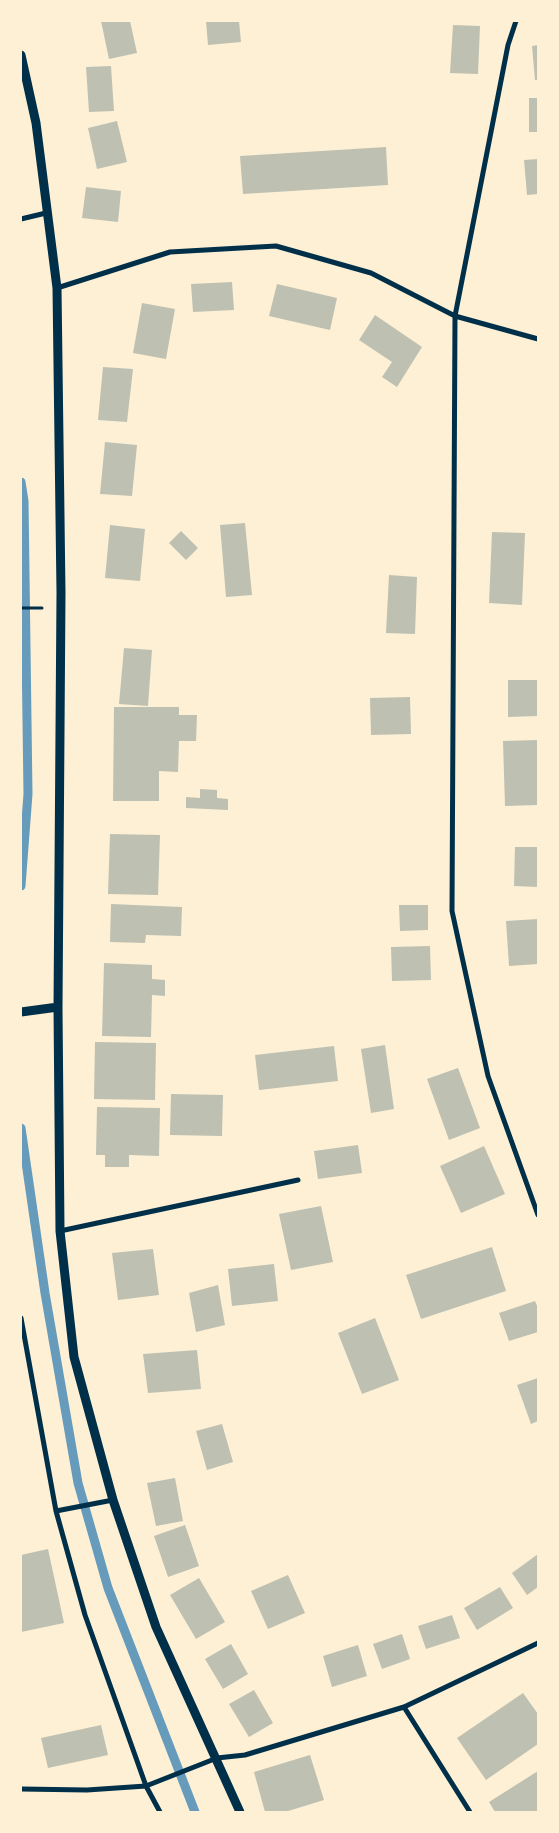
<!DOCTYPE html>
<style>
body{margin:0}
#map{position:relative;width:559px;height:1833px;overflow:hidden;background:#fdf0d5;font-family:"Alegreya Sans",sans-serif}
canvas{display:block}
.frame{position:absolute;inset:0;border:22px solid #fdf0d5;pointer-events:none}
</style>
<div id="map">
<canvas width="559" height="1833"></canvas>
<div class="frame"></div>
</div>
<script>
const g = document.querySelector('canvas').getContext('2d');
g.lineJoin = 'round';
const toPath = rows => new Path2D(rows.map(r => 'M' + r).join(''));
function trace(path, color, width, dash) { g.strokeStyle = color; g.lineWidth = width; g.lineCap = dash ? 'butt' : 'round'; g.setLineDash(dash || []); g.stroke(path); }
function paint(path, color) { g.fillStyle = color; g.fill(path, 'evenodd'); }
const stream = toPath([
 [21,482,24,501,28,794,21,886],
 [21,1128,45,1293,78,1483,108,1588,195,1812]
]);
const building = toPath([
 [101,21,130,21,137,53,109,59],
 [206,21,239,21,241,42,208,45],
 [453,25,480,26,478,74,450,73],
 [538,45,538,80,535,80,532,46],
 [111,66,114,111,89,112,86,67],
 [529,98,538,98,538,132,529,132],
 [117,121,127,162,97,169,88,128],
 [386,147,388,185,243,194,240,156],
 [538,159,538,194,527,195,524,160],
 [86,187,121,191,118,222,82,218],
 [232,282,234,310,193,312,191,284],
 [277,284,337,298,330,330,269,316],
 [142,303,175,309,166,359,133,353],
 [375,315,422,347,397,387,382,377,392,362,359,340],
 [103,367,133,369,127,422,98,420],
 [105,442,137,445,132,496,100,494],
 [245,523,252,595,226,597,220,525],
 [110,525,145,529,140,581,105,578],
 [181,531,198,548,186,560,169,543],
 [492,532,525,533,522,605,489,603],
 [389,575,417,577,415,634,386,633],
 [124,648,152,650,148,706,119,704],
 [508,680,538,680,538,716,508,717],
 [410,697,411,734,371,735,370,698],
 [114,707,179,707,179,715,197,715,196,741,179,741,178,772,159,771,159,801,113,801],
 [538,740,538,805,505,806,503,741],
 [200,789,217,790,217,798,228,799,228,810,186,808,186,797,200,798],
 [110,834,160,835,158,895,108,894],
 [515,847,538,847,538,887,514,886],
 [111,904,182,907,181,936,146,935,145,943,110,942],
 [399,905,428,905,428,930,400,931],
 [538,919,538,964,509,966,506,921],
 [430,946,431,980,392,981,391,947],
 [104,963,152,965,152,979,165,980,165,996,152,995,151,1037,102,1036],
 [95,1042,156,1043,155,1100,94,1099],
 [385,1045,394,1109,371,1113,361,1049],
 [334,1046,338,1081,259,1090,255,1055],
 [458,1068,480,1128,449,1140,427,1079],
 [171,1094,223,1095,222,1136,170,1135],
 [97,1107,160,1108,159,1156,129,1155,129,1167,105,1167,105,1155,96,1155],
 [358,1145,362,1173,318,1179,314,1151],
 [484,1146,505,1194,461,1213,440,1166],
 [321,1206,333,1262,291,1270,279,1214],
 [492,1247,506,1291,421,1319,406,1275],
 [153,1249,159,1295,118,1300,112,1253],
 [274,1264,278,1301,232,1306,228,1269],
 [218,1285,225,1325,196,1332,189,1293],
 [535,1301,538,1308,538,1332,509,1341,499,1313],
 [375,1318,399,1380,362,1394,338,1333],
 [197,1350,201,1389,148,1393,143,1354],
 [538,1378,538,1421,531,1424,517,1385],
 [222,1424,233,1462,207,1470,196,1431],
 [175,1478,183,1521,156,1526,147,1483],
 [185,1525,199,1566,168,1577,154,1536],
 [48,1549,64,1623,21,1632,21,1555],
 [538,1554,538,1587,527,1595,512,1573],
 [288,1575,305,1613,268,1629,251,1591],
 [199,1578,225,1622,196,1639,170,1595],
 [500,1587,513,1608,477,1630,464,1608],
 [452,1615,460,1638,426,1649,418,1626],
 [402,1634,410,1659,382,1669,373,1644],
 [231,1644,248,1674,223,1689,205,1659],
 [358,1645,367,1676,332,1687,323,1656],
 [254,1690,273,1723,249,1737,229,1704],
 [523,1693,538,1714,538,1744,486,1780,457,1738],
 [101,1725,108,1755,48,1768,41,1738],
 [310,1755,324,1800,285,1812,265,1812,254,1772],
 [538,1771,538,1812,495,1812,489,1802]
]);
const path = toPath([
 [21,608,42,608]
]);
const minor = toPath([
 [516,21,508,45,455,316,452,911,488,1076,538,1215],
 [21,219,46,213],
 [57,288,170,252,276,246,371,273,455,316,538,339],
 [60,1231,298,1180],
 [21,1318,56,1511,85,1615,146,1786,160,1812],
 [56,1511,113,1500],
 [404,1707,470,1812],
 [21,1789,87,1790,146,1786,217,1758,245,1755,404,1707,538,1643]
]);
const tertiary = toPath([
 [21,55,36,123,57,288,61,593,58,1007,60,1231,74,1357,113,1500,156,1627,240,1812],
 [21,1012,58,1007]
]);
trace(stream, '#669bbc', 9);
paint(building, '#bec0b2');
trace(path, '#003049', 3);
trace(minor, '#003049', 5);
trace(tertiary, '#003049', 9);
</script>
